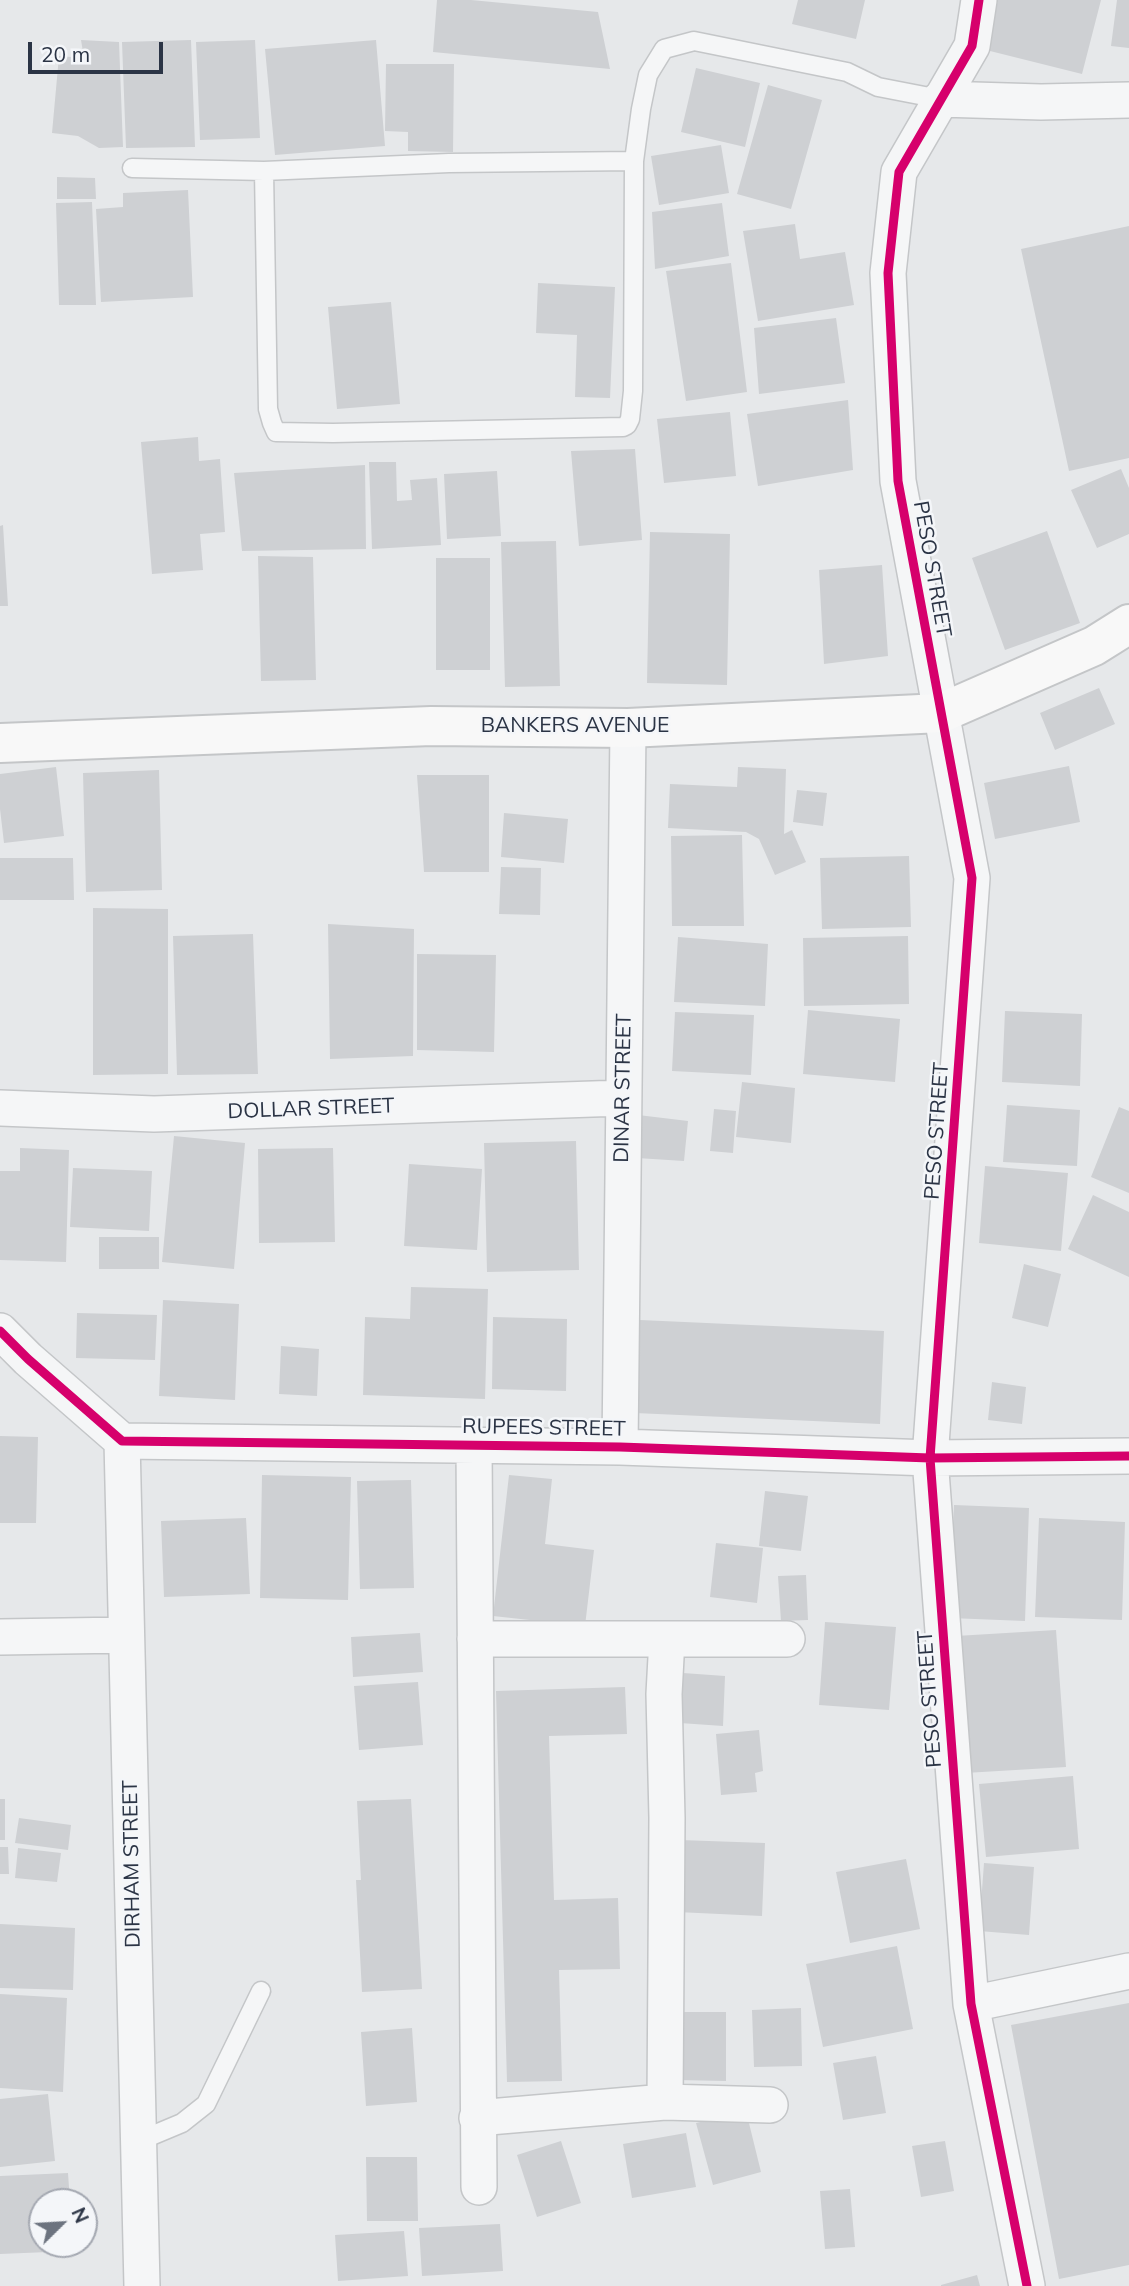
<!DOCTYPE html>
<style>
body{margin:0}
#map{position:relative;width:1129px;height:2286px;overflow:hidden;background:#e6e8ea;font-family:Mulish,sans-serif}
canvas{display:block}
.north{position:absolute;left:28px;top:2188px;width:70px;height:70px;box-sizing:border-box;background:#f4f6f9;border:2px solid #a4a8b1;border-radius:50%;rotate:66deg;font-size:19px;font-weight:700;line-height:28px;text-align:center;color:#2b3445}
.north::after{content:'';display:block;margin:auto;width:24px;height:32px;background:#6c737f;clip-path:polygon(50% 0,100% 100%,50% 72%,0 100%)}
.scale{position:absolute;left:28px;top:42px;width:135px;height:32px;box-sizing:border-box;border:4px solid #2b3445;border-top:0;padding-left:9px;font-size:21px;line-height:24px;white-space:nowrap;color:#2b3445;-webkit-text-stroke:5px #f4f6f9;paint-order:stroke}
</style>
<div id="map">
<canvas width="1129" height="2286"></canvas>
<div class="north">N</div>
<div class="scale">20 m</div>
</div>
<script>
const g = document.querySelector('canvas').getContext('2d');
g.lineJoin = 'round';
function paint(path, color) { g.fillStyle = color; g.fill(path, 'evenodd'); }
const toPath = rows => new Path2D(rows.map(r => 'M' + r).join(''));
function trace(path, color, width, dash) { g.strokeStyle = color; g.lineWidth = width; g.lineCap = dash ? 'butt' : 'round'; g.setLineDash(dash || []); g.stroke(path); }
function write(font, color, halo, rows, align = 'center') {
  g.font = font + ' Mulish,sans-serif'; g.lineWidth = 5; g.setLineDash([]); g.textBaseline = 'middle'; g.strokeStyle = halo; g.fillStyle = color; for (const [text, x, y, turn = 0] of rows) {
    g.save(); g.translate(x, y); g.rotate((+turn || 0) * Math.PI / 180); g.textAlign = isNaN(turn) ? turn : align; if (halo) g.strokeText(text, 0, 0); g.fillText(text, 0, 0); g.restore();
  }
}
const building = toPath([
 [437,0,471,0,598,12,610,69,433,52],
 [798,0,865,0,856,39,792,24],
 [998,0,1101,0,1082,74,986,50],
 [1117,0,1129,0,1129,48,1111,46],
 [81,40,119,42,123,147,99,148,78,136,52,133,59,56,84,58],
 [191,40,195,147,126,148,122,42],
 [255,40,260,138,200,140,196,42],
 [376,40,385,146,275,155,265,49],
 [386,64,454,64,453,152,408,151,408,132,385,131],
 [696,68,760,83,745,147,681,132],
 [768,85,822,100,791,209,737,194],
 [721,145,729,193,659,205,651,156],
 [57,177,95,178,96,199,57,199],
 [188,190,193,297,101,302,96,209,123,207,123,193],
 [92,202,96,305,59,305,56,203],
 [722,203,729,256,655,269,652,212],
 [795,224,800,259,845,252,854,305,758,321,743,231],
 [1129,226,1129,458,1069,471,1021,249],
 [731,263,747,392,686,401,666,271],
 [538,283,615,287,610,398,575,397,577,335,536,333],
 [391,302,400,404,337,409,328,307],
 [836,318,845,383,759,394,754,328],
 [848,400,853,470,758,486,747,414],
 [730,412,736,476,664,483,657,419],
 [198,437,199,461,220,459,225,532,200,534,203,570,152,574,141,442],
 [635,449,642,540,579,546,571,451],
 [369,462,396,462,397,501,412,500,410,480,437,478,441,545,372,549],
 [365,465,366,549,242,551,234,473],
 [1121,469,1129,488,1129,534,1097,548,1071,490],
 [497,471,501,536,447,539,444,474],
 [3,525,8,606,0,606,0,526],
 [1047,531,1080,623,1005,650,972,558],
 [650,532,730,534,727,685,647,683],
 [556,541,560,686,505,687,501,542],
 [258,556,313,557,316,680,261,681],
 [436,558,490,558,490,670,436,670],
 [882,565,888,656,824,664,819,570],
 [1099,688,1115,724,1055,750,1040,713],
 [1069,766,1080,822,995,839,984,783],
 [56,767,64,836,4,843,0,809,0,774],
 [738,767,786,769,784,834,792,830,806,862,775,875,759,839,746,832,668,828,670,784,737,787],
 [159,770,162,890,86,892,83,773],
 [417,775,489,775,489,872,424,872],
 [797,790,827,793,823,826,793,822],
 [504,813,568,819,564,863,501,857],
 [742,835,744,926,672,926,671,836],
 [909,856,911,927,822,929,820,858],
 [0,858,73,858,74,900,0,900],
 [501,867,541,868,540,915,499,914],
 [93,908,168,909,168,1074,93,1075],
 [328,924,414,929,413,1056,330,1059],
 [253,934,258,1074,177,1075,173,936],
 [908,936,909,1004,804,1006,803,938],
 [678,937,768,944,765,1006,674,1002],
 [417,954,496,955,494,1052,417,1050],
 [808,1010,900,1019,895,1082,803,1074],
 [1005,1011,1082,1014,1080,1086,1002,1082],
 [675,1012,754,1015,751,1075,672,1071],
 [742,1082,795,1088,791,1143,736,1137],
 [1007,1105,1080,1110,1077,1166,1003,1162],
 [1119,1107,1129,1111,1129,1193,1091,1177],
 [714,1109,736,1111,733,1153,710,1151],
 [638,1115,688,1121,684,1161,637,1158],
 [174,1136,245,1143,234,1269,162,1262],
 [576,1141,579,1270,487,1272,484,1143],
 [20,1148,69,1150,66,1262,0,1260,0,1171,20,1171],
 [333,1148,335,1242,259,1243,258,1149],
 [409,1164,482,1169,477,1250,404,1246],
 [985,1166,1068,1173,1061,1251,979,1243],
 [73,1168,152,1171,149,1231,70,1227],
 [1093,1195,1129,1212,1129,1277,1068,1249],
 [99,1237,159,1237,159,1269,99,1269],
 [1024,1264,1061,1274,1048,1327,1012,1318],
 [411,1287,488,1289,485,1399,363,1395,365,1317,410,1319],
 [163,1300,239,1304,235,1400,159,1396],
 [77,1313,157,1315,155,1360,76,1358],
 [493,1317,567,1319,566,1391,492,1389],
 [640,1320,884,1331,880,1424,635,1413],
 [281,1346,319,1349,317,1396,279,1394],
 [992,1382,1026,1387,1022,1424,988,1420],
 [0,1436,38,1437,36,1523,0,1523],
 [262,1475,351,1477,348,1600,260,1598],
 [509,1475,552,1479,545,1544,594,1550,585,1626,493,1616],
 [411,1480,414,1588,360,1589,357,1481],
 [765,1491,808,1496,801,1551,759,1546],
 [954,1505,1029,1508,1025,1621,950,1618],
 [246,1518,250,1594,164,1597,161,1521],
 [1039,1518,1125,1522,1122,1620,1035,1617],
 [716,1543,763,1548,757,1603,710,1597],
 [806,1575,808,1620,781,1621,778,1576],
 [825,1622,896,1627,889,1710,819,1705],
 [1056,1630,1066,1767,965,1773,956,1636],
 [420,1633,423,1672,353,1677,351,1637],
 [683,1673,725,1676,723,1726,680,1723],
 [418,1682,423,1745,359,1750,354,1686],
 [625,1687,627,1734,549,1736,554,1900,618,1898,620,1969,559,1970,562,2081,507,2082,496,1691],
 [759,1730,763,1771,755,1773,757,1792,721,1795,716,1734],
 [1073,1776,1079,1849,986,1857,979,1784],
 [0,1799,5,1799,5,1840,0,1840],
 [411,1799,422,1989,362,1992,356,1880,361,1880,357,1801],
 [19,1818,71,1825,68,1850,15,1843],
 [680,1840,765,1843,762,1916,677,1912],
 [0,1847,8,1847,9,1874,0,1874],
 [18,1848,61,1853,57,1882,15,1878],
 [906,1859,920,1929,850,1943,836,1872],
 [984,1863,1034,1867,1029,1935,979,1931],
 [0,1924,75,1928,73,1990,0,1988],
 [897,1946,913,2029,823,2047,806,1964],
 [0,1994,67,1998,63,2092,0,2088],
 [1129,2003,1129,2265,1059,2279,1011,2025],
 [801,2008,802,2066,754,2067,752,2010],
 [677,2012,726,2012,726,2081,676,2080],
 [412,2028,417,2102,366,2106,361,2032],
 [876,2056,886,2113,843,2120,833,2063],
 [48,2094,55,2161,0,2167,0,2099],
 [746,2111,761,2172,713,2185,696,2123],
 [686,2133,696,2187,632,2198,623,2144],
 [561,2141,581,2203,537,2217,517,2155],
 [945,2141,954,2191,921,2197,912,2146],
 [366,2157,417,2157,418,2221,367,2221],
 [68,2173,70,2202,42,2202,42,2244,72,2244,72,2251,0,2254,0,2176],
 [850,2189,855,2247,825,2249,820,2191],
 [500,2224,503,2271,422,2276,419,2228],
 [404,2231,408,2276,338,2281,335,2235],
 [977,2275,980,2286,941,2286,941,2285]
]);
const lane = toPath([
 [132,168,264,171,449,163,634,161],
 [264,171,268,409,272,423,276,432,333,433,623,427,627,425,630,419,633,391,634,161,641,109,648,75,664,49,694,41,847,72,878,87,940,99],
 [139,2141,182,2123,206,2104,261,1991]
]);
const street = toPath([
 [979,0,972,46,899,172,888,273,898,481,972,878,930,1458,971,2004,1027,2286],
 [940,99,1041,102,1129,100],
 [0,1108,154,1114,622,1098],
 [0,1331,28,1359,122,1441,620,1447,930,1458,1129,1456],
 [122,1441,142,2286],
 [474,1445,479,2187],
 [620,1447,628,728],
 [0,1637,126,1635],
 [475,1639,787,1639],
 [971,2004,1129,1971],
 [665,2102,667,1818,664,1694,667,1639],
 [477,2118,665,2102,770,2105]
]);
const secondary = toPath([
 [0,743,431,726,628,728,941,713,1094,646,1129,624]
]);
const cycleway = toPath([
 [979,0,972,46,899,172,888,273,898,481,972,878,930,1458,971,2004,1027,2286],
 [0,1331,28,1359,122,1441,620,1447,930,1458,1129,1456]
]);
const streetNames = [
 ["PESO STREET",932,569,80],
 ["BANKERS AVENUE",575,726],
 ["DINAR STREET",623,1088,-89],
 ["DOLLAR STREET",311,1109,-2],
 ["PESO STREET",937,1131,-86],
 ["RUPEES STREET",544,1428,1],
 ["PESO STREET",930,1699,-94],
 ["DIRHAM STREET",132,1864,-91]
];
paint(building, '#ced0d3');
trace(lane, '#c4c6c8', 21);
trace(street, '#c4c6c8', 38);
trace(secondary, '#c4c6c8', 42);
trace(lane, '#f5f6f7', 18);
trace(street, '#f5f6f7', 35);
trace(secondary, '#f8f8f8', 38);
trace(cycleway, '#d6006c', 9);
write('21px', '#2b3445', '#f4f6f9', streetNames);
</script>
